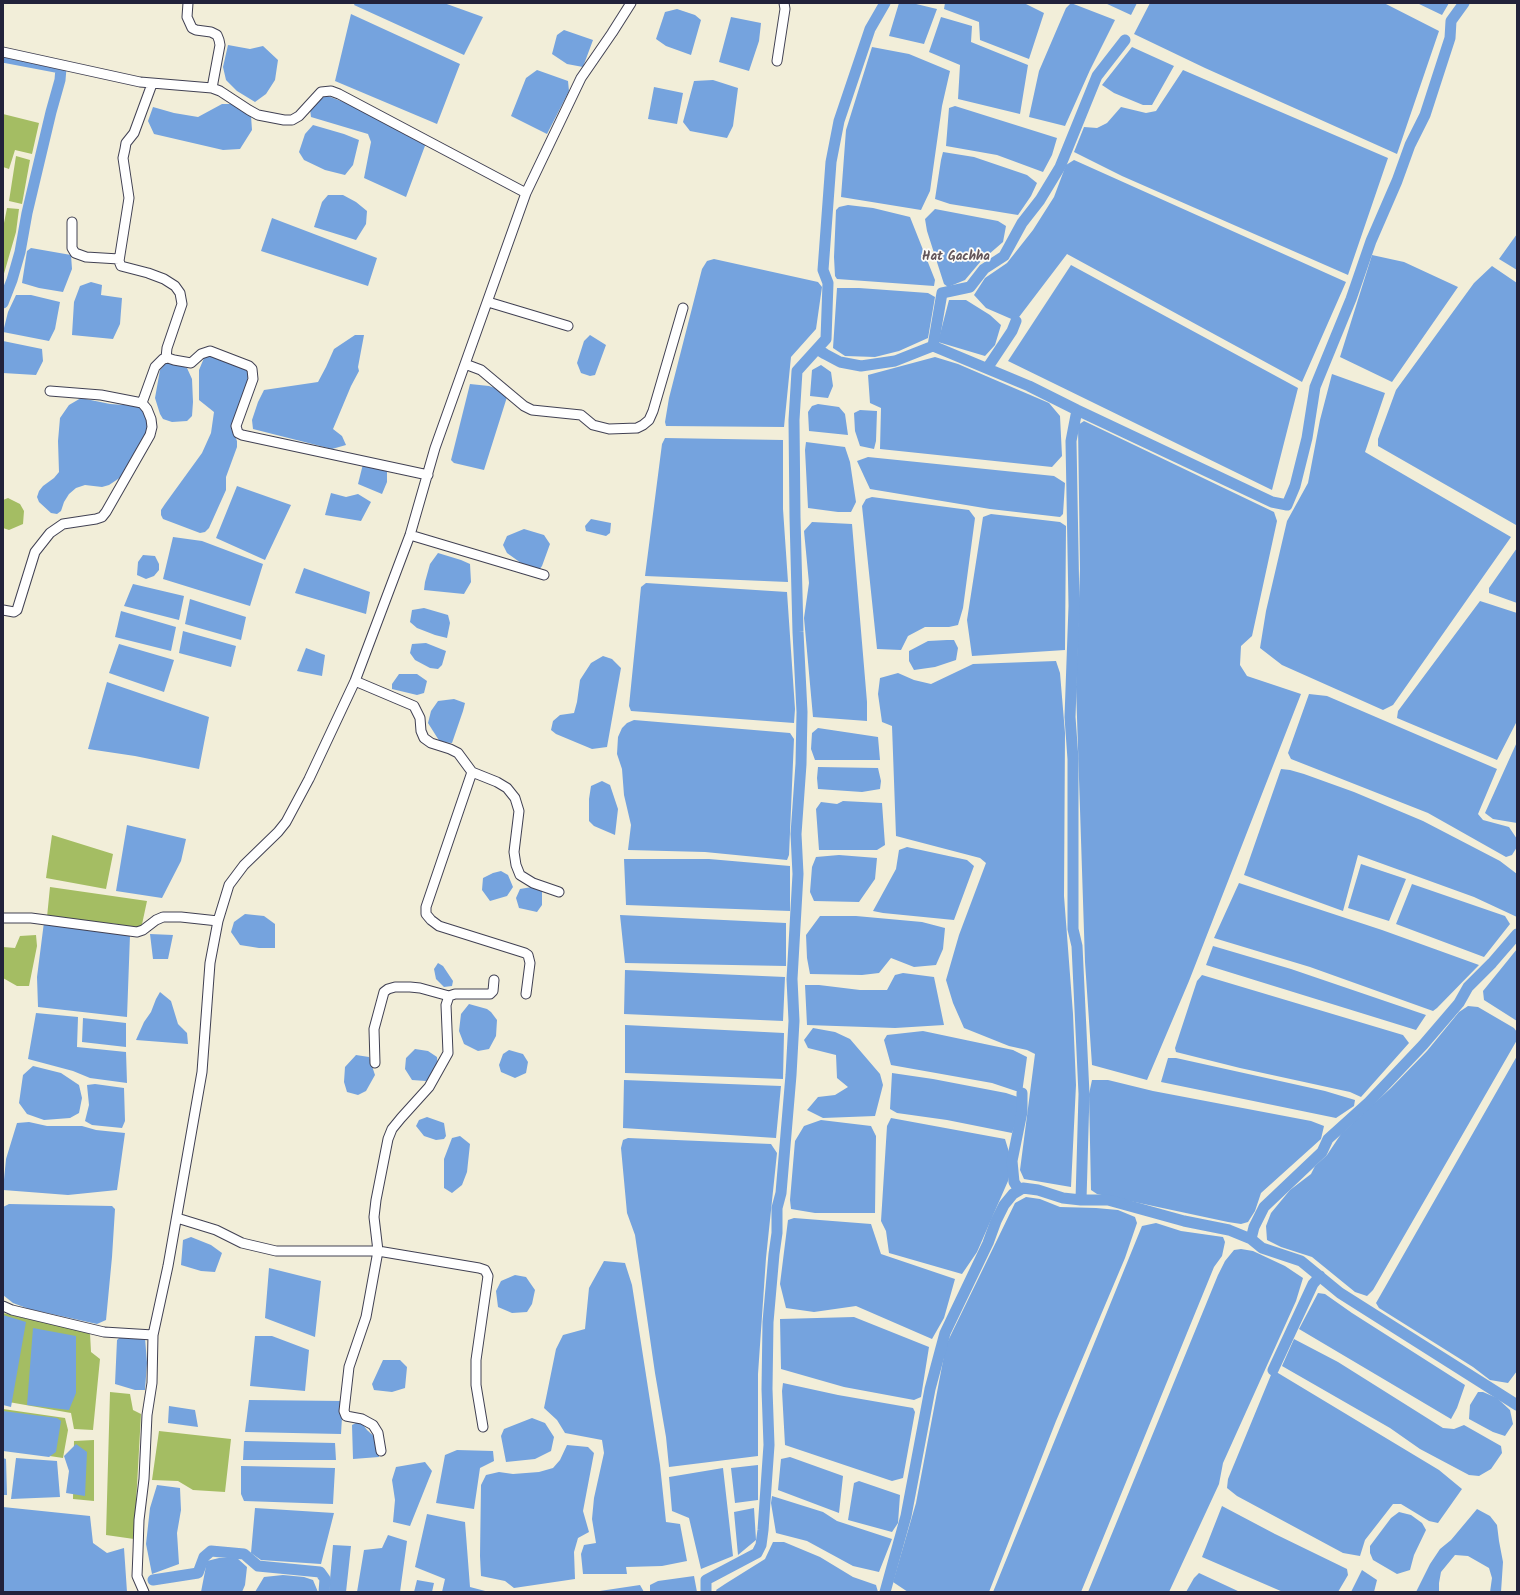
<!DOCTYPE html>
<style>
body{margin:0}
#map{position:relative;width:1520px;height:1595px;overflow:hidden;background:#f2eed9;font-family:Kalam,sans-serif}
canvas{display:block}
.frame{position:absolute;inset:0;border:4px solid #22223b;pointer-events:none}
</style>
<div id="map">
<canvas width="1520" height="1595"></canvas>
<div class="frame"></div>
</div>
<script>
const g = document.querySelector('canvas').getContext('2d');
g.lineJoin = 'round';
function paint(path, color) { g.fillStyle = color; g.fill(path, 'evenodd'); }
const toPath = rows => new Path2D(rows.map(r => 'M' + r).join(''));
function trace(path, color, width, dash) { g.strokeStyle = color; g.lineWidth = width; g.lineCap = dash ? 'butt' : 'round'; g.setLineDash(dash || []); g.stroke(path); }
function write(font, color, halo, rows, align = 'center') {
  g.font = font + ' Kalam,sans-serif'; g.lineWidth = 3.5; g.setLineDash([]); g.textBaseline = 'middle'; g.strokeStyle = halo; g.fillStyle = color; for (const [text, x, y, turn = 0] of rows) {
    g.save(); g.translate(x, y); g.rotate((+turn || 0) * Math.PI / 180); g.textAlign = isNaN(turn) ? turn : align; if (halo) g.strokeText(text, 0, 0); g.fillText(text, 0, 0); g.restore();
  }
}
const green = toPath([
 [3,114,39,123,32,154,15,150,9,169,3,167],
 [16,156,30,160,22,204,9,201],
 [7,208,19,209,16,232,3,277,3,228],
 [8,498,20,504,24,511,23,524,9,530,3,528,3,500],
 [52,835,113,854,106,889,46,878],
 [50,887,147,901,141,929,132,930,117,924,47,917],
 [36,935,37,946,29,986,17,986,3,978,3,947,15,948,20,936],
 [3,1313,90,1333,91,1352,100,1359,93,1430,74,1429,71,1413,3,1401],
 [110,1392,130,1394,133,1410,141,1414,134,1539,106,1535],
 [3,1409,65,1418,68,1430,63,1458,3,1449],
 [159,1431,231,1439,225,1492,193,1490,178,1481,152,1480],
 [94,1440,94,1501,73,1499,74,1441]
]);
const water = toPath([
 [355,3,444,3,483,17,464,55,354,5],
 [899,3,912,3,937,9,924,44,889,36],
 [945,3,1024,3,1044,13,1029,59,980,40,979,22,944,9],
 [1071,3,1115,20,1090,70,1065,126,1029,117,1039,71,1066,8],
 [1105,3,1137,3,1131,15],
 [1150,3,1384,3,1439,31,1397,154,1205,68,1134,34],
 [1417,3,1449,3,1442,15],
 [677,9,695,15,701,20,691,55,666,46,656,39,665,12],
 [351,14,460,64,437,124,335,81],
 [731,17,761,23,759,41,749,71,719,62],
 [941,17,972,26,971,42,1028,65,1020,114,958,99,960,65,929,52],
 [564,30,593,40,583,67,567,64,552,54,557,35],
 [228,45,250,49,263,46,278,60,275,80,266,94,255,102,237,91,226,80,223,67],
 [872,47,909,54,950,71,942,106,930,191,921,210,841,197,846,130],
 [1132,47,1174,66,1152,105,1143,105,1114,93,1102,85],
 [537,70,568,81,569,91,547,134,511,116,526,78],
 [1183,70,1388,158,1348,275,1122,176,1074,152,1084,127,1097,128,1107,123,1121,107,1146,113,1156,111],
 [713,80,738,88,733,126,727,138,690,131,683,122,694,81],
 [654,87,683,93,677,124,648,119],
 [325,95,349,104,426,143,406,197,364,178,371,142,368,134,311,117,310,109],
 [222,104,236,104,251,116,252,130,240,149,223,150,154,134,148,121,153,107,174,113,198,117],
 [955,106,1057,138,1052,155,1043,172,997,155,946,146,949,108],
 [313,125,344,134,359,140,353,165,345,175,325,170,304,160,299,152,305,134],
 [943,152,974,157,1027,175,1037,183,1031,196,1018,215,950,204,935,199,941,160],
 [1074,160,1346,282,1302,382,1067,254,1016,321,986,308,974,295,985,278,1007,263,1033,230,1054,197,1066,165],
 [328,195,343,195,356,202,367,211,366,224,356,240,314,227,322,202],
 [848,205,873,208,910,217,935,280,934,286,837,279,835,276,834,257,836,210,839,207],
 [935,209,998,221,1006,226,1003,242,981,261,965,280,948,287,944,284,927,231,925,219],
 [272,218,377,258,368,286,261,251],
 [1517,234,1517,270,1499,259],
 [31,248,71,255,72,269,63,292,39,288,22,283,27,251],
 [1372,255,1404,262,1458,287,1392,382,1340,357],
 [714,259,818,282,822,287,816,329,791,357,784,427,666,426,665,422,669,398,702,269,707,261],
 [1071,265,1298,388,1272,490,1008,361],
 [1492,266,1517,283,1516,525,1378,446,1378,439,1396,390,1474,283],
 [91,282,102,285,101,295,122,298,120,324,113,339,72,335,74,302,80,286],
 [837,288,859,288,928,293,935,297,928,338,899,351,875,357,845,356,833,348],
 [16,295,31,295,60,302,55,329,49,341,3,332,8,312],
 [949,300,966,300,990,315,1001,325,995,345,985,356,938,342],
 [355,335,364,335,358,367,359,371,351,386,333,429,342,436,346,445,332,449,253,429,252,420,258,402,264,390,318,382,326,367,334,349],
 [590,335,606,345,595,375,590,376,581,373,577,363,584,341],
 [3,341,42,349,43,361,36,375,3,373],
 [210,356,248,369,248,377,235,436,237,441,237,447,226,477,226,490,209,528,205,532,200,533,163,519,161,515,161,510,165,504,202,453,211,433,214,412,199,400,199,370,204,358],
 [935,357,958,364,1049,403,1060,416,1062,456,1052,467,880,449,881,408,870,403,868,375],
 [172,362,187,368,192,379,193,402,192,416,187,421,172,422,163,419,160,414,155,398,160,370,166,363],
 [821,365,831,372,833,386,828,398,810,396,812,370],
 [1332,374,1385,393,1365,452,1511,537,1393,705,1383,710,1282,665,1260,648,1266,611,1287,521,1308,483,1320,420],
 [470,384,489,386,498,389,507,397,484,470,454,463,451,460],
 [81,398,110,404,139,406,147,415,149,430,124,475,109,485,102,487,85,485,76,488,69,494,64,502,61,511,57,514,51,513,39,502,37,497,39,491,43,486,54,478,59,472,58,441,60,418,69,405],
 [818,404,839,407,845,414,848,435,809,431,808,412,812,406],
 [860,410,877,411,876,441,874,449,860,446,855,431,854,413],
 [1084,421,1274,512,1277,521,1252,636,1241,646,1240,665,1247,676,1301,694,1189,981,1147,1080,1092,1065,1085,962,1076,687,1080,569,1078,425],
 [665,438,783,440,783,509,788,582,645,576,662,444],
 [806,442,845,447,850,462,856,502,851,512,838,512,808,508,805,450],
 [868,457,1054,476,1065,483,1063,514,1060,517,990,509,870,489,857,461],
 [363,464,387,471,387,482,382,494,358,484],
 [237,486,291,505,265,560,216,538],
 [331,493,346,497,358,494,371,502,361,521,325,515],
 [872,497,969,510,975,518,963,608,958,625,949,627,925,627,908,636,901,650,877,649,862,506,866,499],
 [991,514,1060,522,1066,526,1065,650,972,656,967,620,983,517],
 [591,519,611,523,610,533,606,536,586,531,585,526],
 [812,522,852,524,867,702,867,721,813,717,804,618,809,583,804,531],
 [524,529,544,535,550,544,542,566,539,570,521,563,507,553,503,545,507,536],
 [173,537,202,541,263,564,250,606,163,579],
 [1517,548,1517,603,1489,593,1489,588],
 [438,553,461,560,470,564,471,582,464,594,424,590,425,582,430,564],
 [143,555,155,556,159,564,159,570,154,576,146,579,137,575,138,562],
 [304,568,370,592,366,614,295,593],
 [646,583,787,592,795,709,794,723,631,711,629,706,641,587],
 [133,584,184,596,179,620,124,606],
 [190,599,246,617,241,640,185,624],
 [1480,601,1517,613,1517,721,1497,760,1397,718,1398,711],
 [424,608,448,615,450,623,447,638,435,635,417,628,410,622,412,610],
 [121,611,176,627,171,651,115,637],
 [183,631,236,646,231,667,179,653],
 [947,640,954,640,958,648,956,660,935,667,914,670,909,661,909,651,928,641],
 [426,643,446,651,442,665,438,669,430,668,415,660,410,653,412,644],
 [119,644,174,660,164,692,109,673],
 [306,648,325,655,322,676,297,671],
 [603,656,612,659,621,668,607,747,592,749,556,734,551,730,553,721,560,715,574,713,577,702,580,680,591,663],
 [1056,661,1060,673,1065,733,1064,896,1073,1014,1076,1085,1071,1187,1024,1179,1020,1170,1035,1054,1027,1050,1009,1046,964,1028,953,1003,946,980,959,935,986,863,980,858,896,836,892,726,882,722,878,694,880,678,898,673,914,680,931,684,973,664],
 [399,674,417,674,427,681,424,693,417,695,392,689,392,684],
 [107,682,209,717,199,769,135,756,88,749],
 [1309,694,1327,696,1497,769,1478,814,1483,820,1509,827,1517,839,1517,847,1512,855,1506,857,1428,813,1291,759,1288,753],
 [454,699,465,703,463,711,452,743,440,742,428,723,431,711,438,701],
 [634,720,790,733,794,739,789,855,787,860,705,852,628,850,631,825,624,795,622,769,617,754,618,737,622,728,627,723],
 [818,728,878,737,880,760,815,760,811,749,812,733],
 [1517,742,1517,823,1493,819,1485,813],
 [818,767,878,768,881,781,880,789,862,792,818,789,817,778],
 [1281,769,1290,770,1304,774,1354,792,1423,821,1500,861,1517,874,1517,917,1474,897,1358,855,1343,911,1244,875],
 [602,781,610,785,618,809,615,835,594,826,589,821,589,799,591,786],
 [843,801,882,803,885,845,877,850,819,850,816,809,821,802,837,804],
 [127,825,186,839,181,861,162,898,116,891],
 [907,847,967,860,974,866,954,920,883,913,873,911,896,869,899,850],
 [839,855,877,858,875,879,859,902,814,901,810,892,812,867,816,857],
 [624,859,709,859,790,866,790,911,626,905],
 [1361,864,1406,879,1389,921,1348,908],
 [501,871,508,875,513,887,507,896,490,901,482,890,483,878,493,873],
 [1239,883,1382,930,1479,965,1437,1008,1433,1011,1310,967,1214,938],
 [1412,884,1505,916,1510,924,1484,957,1396,924],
 [532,887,542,890,542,905,537,912,519,908,516,898,520,889],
 [245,914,264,916,275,924,275,948,259,948,240,945,231,932,234,922],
 [620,915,786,923,786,966,625,963],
 [820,916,856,916,922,922,945,928,943,949,936,965,914,967,891,958,879,973,862,975,810,974,807,958,806,935],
 [44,922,130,935,127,1017,38,1007,37,977],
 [150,934,173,935,168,959,153,959],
 [1213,946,1291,969,1426,1015,1416,1030,1206,965],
 [1517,949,1517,1021,1484,1000,1483,991],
 [438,963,443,966,453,981,452,986,444,987,436,979,434,969],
 [625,970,785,977,783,1021,624,1014],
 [903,973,934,977,944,1025,895,1028,807,1025,805,985,819,985,860,990,887,990,895,975],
 [1202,975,1403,1035,1409,1043,1361,1097,1350,1092,1240,1068,1176,1052,1175,1048,1197,981],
 [160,992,171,1001,178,1024,187,1033,188,1044,136,1040,144,1022,151,1012,156,999],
 [469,1004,487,1009,491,1012,497,1020,496,1036,489,1049,478,1051,464,1044,459,1031,461,1014],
 [1468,1006,1478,1007,1514,1028,1517,1032,1517,1040,1373,1290,1367,1296,1355,1292,1312,1257,1281,1247,1267,1240,1266,1226,1271,1213,1290,1190,1311,1174,1315,1166,1327,1155,1341,1134,1391,1088,1427,1051,1459,1012],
 [36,1013,78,1017,77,1047,126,1052,127,1083,90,1078,73,1071,28,1059],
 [83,1018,126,1023,126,1047,82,1042],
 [625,1025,784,1033,783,1079,625,1073],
 [813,1028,835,1032,850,1039,880,1074,883,1085,875,1116,823,1118,807,1110,818,1097,835,1095,848,1087,837,1078,836,1055,808,1048,804,1040],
 [923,1031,1013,1050,1027,1057,1022,1093,992,1083,891,1065,884,1040,887,1035],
 [415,1049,428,1051,437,1057,438,1069,432,1079,426,1081,412,1080,405,1069,406,1058],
 [509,1050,523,1054,528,1062,526,1073,515,1078,501,1072,499,1065,503,1054],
 [356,1055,369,1057,375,1075,366,1091,358,1095,347,1092,344,1082,345,1067],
 [1517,1056,1517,1371,1508,1383,1490,1380,1473,1367,1379,1308,1376,1303],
 [1168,1058,1176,1058,1325,1091,1355,1100,1354,1106,1336,1118,1161,1082],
 [33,1066,61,1073,79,1085,82,1098,79,1113,70,1118,44,1120,27,1114,19,1103,23,1075],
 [892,1073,933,1079,1006,1093,1018,1097,1018,1116,1012,1133,947,1120,897,1113,890,1109],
 [624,1080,781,1086,776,1138,623,1128],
 [1092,1080,1108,1080,1153,1091,1311,1121,1324,1126,1321,1139,1261,1193,1255,1211,1248,1222,1241,1224,1228,1222,1097,1194,1091,1190,1089,1094],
 [95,1084,124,1088,125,1121,122,1128,92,1125,85,1121,89,1105,87,1085],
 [427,1117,444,1123,446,1136,444,1139,436,1140,424,1136,416,1126,419,1120],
 [891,1118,1005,1139,1009,1152,1008,1181,977,1252,962,1274,889,1253,886,1231,881,1221,887,1126],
 [821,1120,871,1126,876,1136,875,1213,815,1213,791,1209,790,1200,795,1141,804,1126],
 [29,1122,47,1126,82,1126,96,1130,125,1133,117,1190,68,1195,3,1190,6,1159,17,1123],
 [460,1136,470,1144,467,1172,462,1185,452,1193,444,1188,444,1159,452,1138],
 [628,1138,771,1144,777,1153,766,1258,758,1374,758,1456,669,1467,666,1437,655,1373,635,1235,627,1213,621,1148,623,1140],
 [1026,1197,1040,1199,1060,1207,1096,1208,1118,1210,1135,1217,1137,1223,1125,1258,1056,1421,989,1592,908,1592,893,1582,916,1503,946,1345,1015,1203],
 [9,1204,112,1206,115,1209,112,1257,106,1320,97,1324,29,1309,13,1303,3,1295,3,1207],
 [794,1218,871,1224,881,1254,955,1279,944,1318,932,1339,856,1306,814,1312,786,1308,780,1284,788,1220],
 [1156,1223,1181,1231,1223,1237,1225,1242,1222,1256,1214,1267,1081,1592,993,1592,1142,1226],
 [191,1237,211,1245,222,1253,215,1272,201,1271,181,1265,183,1240],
 [1241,1249,1253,1251,1285,1266,1303,1278,1296,1301,1223,1463,1219,1484,1169,1592,1088,1592,1218,1275,1225,1261,1234,1250],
 [604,1261,625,1263,632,1285,660,1465,666,1522,680,1524,687,1561,662,1566,626,1567,627,1574,583,1574,581,1554,584,1545,596,1543,592,1519,594,1498,604,1453,602,1440,565,1433,557,1420,544,1408,556,1349,563,1335,585,1329,589,1288],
 [269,1268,321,1281,315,1337,265,1318],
 [515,1275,526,1277,535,1290,532,1304,527,1312,512,1313,498,1307,496,1291,501,1281],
 [1318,1293,1325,1294,1352,1313,1465,1385,1457,1408,1451,1419,1299,1329],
 [3,1315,26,1322,11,1407,3,1405],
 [854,1317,929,1347,921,1397,914,1400,844,1387,781,1369,780,1319],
 [33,1328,76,1336,76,1393,69,1410,27,1405],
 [122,1335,145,1338,147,1363,145,1390,135,1390,115,1384,117,1340],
 [255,1336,272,1336,309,1350,305,1391,250,1386],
 [1294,1339,1338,1362,1443,1428,1454,1429,1464,1425,1501,1446,1502,1453,1491,1469,1479,1476,1469,1475,1420,1449,1390,1428,1282,1366],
 [383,1360,400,1360,407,1367,405,1388,392,1392,374,1390,372,1384],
 [1273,1370,1439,1470,1462,1489,1438,1523,1429,1521,1401,1504,1393,1504,1365,1540,1360,1556,1343,1553,1237,1496,1227,1488,1228,1479],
 [783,1383,838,1395,913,1408,915,1412,903,1478,892,1481,785,1445,782,1391],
 [1478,1392,1483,1392,1497,1398,1510,1410,1513,1424,1505,1436,1493,1432,1469,1419,1470,1405],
 [249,1400,343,1401,341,1434,245,1432],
 [169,1406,195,1410,198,1427,168,1423],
 [3,1411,57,1418,61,1421,56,1452,49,1457,3,1451],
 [532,1418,545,1423,554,1437,551,1451,535,1459,506,1462,501,1436,504,1429],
 [360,1421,367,1430,378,1440,379,1457,353,1459,352,1425],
 [244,1441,335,1443,336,1460,243,1460],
 [76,1444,87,1452,85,1496,66,1493,69,1471,64,1456],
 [567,1445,588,1447,594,1453,583,1511,589,1532,578,1538,574,1552,575,1579,514,1588,505,1581,481,1576,480,1556,481,1485,486,1475,499,1472,513,1474,539,1472,553,1468,560,1460],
 [457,1450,493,1451,494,1461,480,1468,474,1509,436,1503,445,1455],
 [790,1457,843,1476,839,1513,778,1490,781,1459],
 [3,1458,6,1459,7,1495,3,1495],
 [16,1458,57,1461,60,1497,11,1499],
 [425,1462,432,1471,410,1526,393,1522,395,1500,392,1480,396,1467],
 [758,1465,758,1500,735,1503,731,1468],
 [241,1466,335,1468,333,1504,244,1501,241,1494],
 [723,1468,733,1556,701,1569,689,1518,672,1511,669,1477],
 [859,1481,900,1495,898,1523,892,1532,848,1520,854,1483],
 [157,1485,180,1488,181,1510,177,1533,179,1564,152,1574,146,1544,150,1508],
 [772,1496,823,1512,837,1521,892,1539,879,1572,853,1566,807,1541,776,1533,771,1503],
 [1222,1506,1275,1534,1347,1569,1348,1575,1338,1592,1283,1592,1202,1557],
 [3,1507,90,1516,93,1543,107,1553,124,1548,127,1592,3,1592],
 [255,1508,334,1513,321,1564,261,1560,251,1553],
 [754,1508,756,1540,738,1555,734,1512],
 [1477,1509,1490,1516,1497,1525,1499,1541,1503,1562,1501,1592,1490,1592,1492,1578,1489,1568,1468,1556,1455,1555,1441,1572,1439,1583,1439,1592,1416,1592,1430,1564,1440,1549,1451,1540],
 [1399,1512,1411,1515,1422,1523,1426,1530,1414,1555,1410,1570,1397,1574,1373,1560,1370,1553,1370,1546,1391,1518],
 [427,1514,465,1522,470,1587,489,1592,442,1592,445,1579,415,1567],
 [388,1535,407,1541,400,1592,357,1592,364,1550,382,1548],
 [773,1542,784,1542,820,1557,853,1577,876,1585,878,1592,717,1592,716,1590,725,1584,765,1559],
 [333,1545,351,1546,346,1592,329,1591],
 [219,1558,237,1558,247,1567,245,1585,242,1592,201,1592,207,1561],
 [1362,1570,1377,1580,1374,1592,1351,1592],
 [1199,1573,1240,1592,1186,1592,1194,1578],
 [283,1575,304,1577,313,1580,318,1592,255,1592,264,1577],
 [694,1576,697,1592,650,1592,650,1585,658,1581],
 [417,1580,434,1583,432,1592,414,1592],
 [640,1585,644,1592,593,1592]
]);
const canal = toPath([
 [1125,40,1097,76,1060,167,1040,200,1022,223,1004,256,984,269,970,287,942,293,933,346,1029,386,1077,410,1272,502,1287,505,1295,486,1307,438,1315,387,1351,299,1371,241,1397,181,1410,145,1425,115,1450,38,1451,21,1464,3],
 [3,57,61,68,60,80,51,112,27,213,20,252,12,280,3,303],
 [817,349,825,354,840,362,861,366,895,361,933,346],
 [988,367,1012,331,1016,321],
 [1077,410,1071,441,1074,606,1070,717,1073,759,1073,929,1077,946,1084,1094,1081,1200],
 [1019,1190,1014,1182,1012,1161,1022,1112,1022,1093],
 [1251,1239,1254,1227,1264,1207,1322,1152,1328,1139,1369,1102,1423,1045,1459,1003,1468,987,1492,963,1517,934],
 [1273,1370,1313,1284,1320,1276],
 [153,1580,198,1573,204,1557,211,1551,244,1554,258,1566,320,1572,325,1579,324,1592],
 [706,1592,706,1580,757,1553,761,1545,763,1530,769,1445,767,1389,768,1322,774,1254,777,1233,777,1208,781,1193,791,1075,794,1021,792,979,798,874,796,834,801,764,802,712,798,632,795,517,794,420,797,371,826,339,828,283,823,270,831,162,839,121,870,29,885,3],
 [885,1592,906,1516,930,1389,945,1333,988,1243,996,1221,1004,1205,1013,1194,1023,1188,1038,1190,1063,1198,1081,1200,1108,1200,1184,1221,1229,1230,1251,1239,1262,1248,1301,1261,1340,1293,1517,1405]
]);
const minor = toPath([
 [188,3,187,17,192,28,196,30,211,32,217,35,219,40,220,45,212,88],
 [3,52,140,82,212,88,220,91,249,110,258,115,284,120,292,120,299,116,321,92,331,91,339,94,526,193],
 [777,61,785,9,784,3],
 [152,84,134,133,126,143,125,149,123,158,129,198,119,261,121,266,148,273,164,279,175,286,180,293,182,304,167,348,166,358],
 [72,222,72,248,75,253,86,257,119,259],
 [488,302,568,326],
 [465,364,481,370,524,406,532,410,581,415,593,425,609,429,637,428,643,425,649,420,653,411,683,308],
 [50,391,101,395,142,403],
 [410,535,544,575],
 [3,610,14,612,17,610,35,552,50,533,63,524,96,519,102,517,106,512,150,435,152,427,151,419,147,409,142,403,155,367,163,359,168,358,174,360,191,363,201,354,210,351,249,366,252,369,253,379,236,426,238,433,242,435,428,475],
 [355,681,414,706,420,718,421,731,424,738,431,743,450,749,458,753,472,772,497,782,507,788,515,798,519,811,514,852,516,865,520,875,533,883,559,892],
 [472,772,426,907,426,914,431,920,439,926,525,953,528,955,530,963,526,994],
 [3,918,31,918,137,932,143,930,156,920,163,917,181,917,218,921],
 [375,1063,374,1029,384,992,388,989,395,987,410,987,420,988,449,996],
 [177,1218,216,1230,242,1243,276,1251,378,1251,479,1268,485,1270,488,1276,476,1360,476,1385,483,1427],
 [3,1306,12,1310,104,1332,153,1335],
 [381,1451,378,1433,373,1425,362,1419,346,1416,344,1411,349,1367,366,1317,378,1251,374,1217,376,1200,388,1139,392,1129,401,1118,429,1087,448,1053,446,1005,449,996,455,994,490,994,493,991,494,980],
 [144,1592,137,1576,138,1551,139,1520,144,1479,147,1415,152,1383,153,1335,168,1266,202,1072,210,963,218,921,229,885,244,865,278,832,286,822,309,779,355,681,410,535,435,448,526,193,581,78,612,33,631,3]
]);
const neighbourhoodNames = [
 ["Hat Gachha",956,258]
];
paint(green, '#a4bd63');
paint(water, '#75a3de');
trace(canal, '#75a3de', 11);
trace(minor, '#414153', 11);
trace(minor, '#fff', 9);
write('bold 13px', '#62555a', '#fdfcf7', neighbourhoodNames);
</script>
